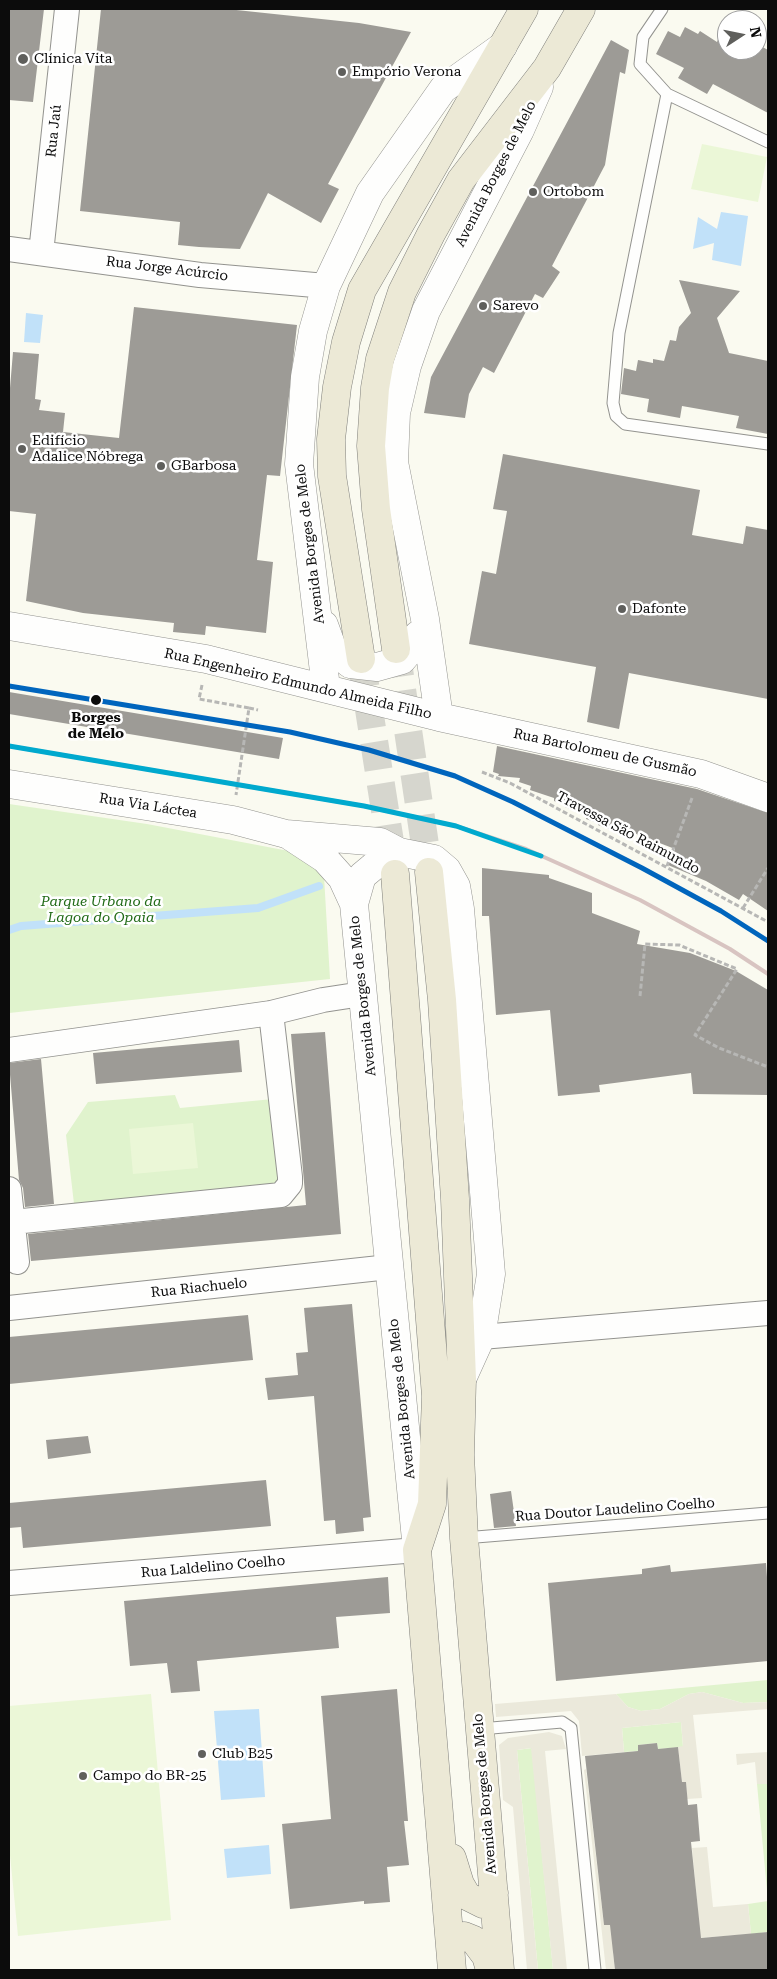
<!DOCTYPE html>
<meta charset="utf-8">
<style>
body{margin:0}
#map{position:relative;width:777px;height:1979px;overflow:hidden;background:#fafaf0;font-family:"Roboto Serif",serif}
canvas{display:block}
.frame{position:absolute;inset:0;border:10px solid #0c0c0c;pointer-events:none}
.north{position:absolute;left:717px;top:10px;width:50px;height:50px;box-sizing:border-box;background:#fff;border:1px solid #9e9e9e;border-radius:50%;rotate:79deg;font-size:14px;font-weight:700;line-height:20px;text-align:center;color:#0c0c0c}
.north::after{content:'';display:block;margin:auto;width:18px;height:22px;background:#5f5f5c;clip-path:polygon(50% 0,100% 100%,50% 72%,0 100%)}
</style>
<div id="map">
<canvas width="777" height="1979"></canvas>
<div class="frame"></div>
<div class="north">N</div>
</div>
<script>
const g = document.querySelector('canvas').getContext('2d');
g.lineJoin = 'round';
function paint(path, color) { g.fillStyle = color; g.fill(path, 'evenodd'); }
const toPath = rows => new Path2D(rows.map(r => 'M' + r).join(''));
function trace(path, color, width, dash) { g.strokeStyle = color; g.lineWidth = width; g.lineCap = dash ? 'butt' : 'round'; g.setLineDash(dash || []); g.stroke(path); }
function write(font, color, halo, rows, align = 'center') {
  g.font = font + ' "Roboto Serif",serif'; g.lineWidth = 5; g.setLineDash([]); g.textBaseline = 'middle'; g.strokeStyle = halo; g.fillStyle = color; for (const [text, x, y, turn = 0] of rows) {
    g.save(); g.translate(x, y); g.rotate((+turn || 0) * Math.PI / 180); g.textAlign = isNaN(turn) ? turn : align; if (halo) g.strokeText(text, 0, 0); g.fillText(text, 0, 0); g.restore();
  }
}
const green = toPath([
 [9,804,147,824,294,852,324,876,330,979,9,1013],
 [175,1095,180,1108,273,1099,282,1184,74,1204,66,1135,88,1102],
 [768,1680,768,1702,743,1703,702,1692,689,1694,660,1709,641,1711,628,1707,616,1694],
 [681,1722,683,1747,658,1749,657,1743,638,1745,638,1751,624,1752,622,1728],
 [532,1748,553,1970,538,1970,517,1750],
 [767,1783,768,1932,751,1934,748,1904,768,1901,757,1784]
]);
const pitch = toPath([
 [702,144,767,157,758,202,691,189],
 [193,1123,198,1168,133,1174,129,1129],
 [151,1694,171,1920,18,1936,9,1845,9,1706]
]);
const plaza = toPath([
 [702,1692,743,1703,768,1702,768,1709,693,1715,702,1798,687,1799,686,1782,682,1782,678,1747,683,1746,681,1722,622,1728,624,1752,582,1756,579,1721,571,1711,496,1717,495,1704,616,1694,628,1707,641,1711,660,1709,689,1694],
 [549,1732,562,1736,566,1749,545,1751,567,1970,553,1970,531,1748,517,1750,538,1970,527,1970,513,1807,503,1800,499,1745,508,1738],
 [768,1752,768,1801,767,1784,757,1784,755,1762,737,1765,736,1754],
 [586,1769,604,1925,674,1918,698,1911,692,1848,707,1847,713,1907,748,1904,751,1934,634,1943,634,1949,613,1952,615,1970,606,1970,584,1770]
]);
const water = toPath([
 [721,212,748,216,741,266,712,260,714,243,693,249,698,217,717,229],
 [26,313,43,315,40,343,24,342],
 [259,1709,265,1797,221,1800,214,1711],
 [269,1845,271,1874,227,1878,224,1849]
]);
const stream = toPath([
 [9,930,21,926,258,908,319,886]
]);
const building = toPath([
 [9,9,44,9,33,102,9,100],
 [101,9,227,9,359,23,411,32,328,184,339,189,321,223,268,193,240,249,199,247,178,245,180,222,80,211],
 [724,26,727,28,727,50,757,50,757,44,768,50,768,113,713,84,707,94,678,78,684,68,656,54,668,31,680,37,685,27,698,34,700,31,717,42],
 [611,40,629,50,625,74,620,72,605,165,552,266,560,272,543,298,535,294,494,373,483,367,469,394,465,418,424,413,431,377],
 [679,280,740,291,717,318,729,353,768,361,768,434,736,428,739,416,682,406,680,418,647,412,649,399,621,394,624,368,636,371,638,360,653,363,653,359,664,361,670,340,676,341,679,327,691,313],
 [134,307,297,325,280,476,267,475,257,560,273,562,266,633,206,626,205,635,173,632,174,623,83,613,26,601,36,514,9,511,9,400,13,352,39,354,35,399,41,400,39,410,65,413,63,432,119,438],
 [503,454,700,490,692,535,743,544,746,526,768,530,768,699,629,673,619,729,587,722,596,667,469,644,482,571,496,574,507,511,493,509],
 [9,692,283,738,279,759,9,714],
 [497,746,697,789,768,813,768,911,743,894,739,900,706,881,668,865,675,849,621,828,619,833,598,825,598,823,586,819,587,815,565,807,566,805,554,801,554,798,530,790,531,786,519,782,520,778,498,776,499,774,493,772],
 [482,868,549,875,549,878,592,893,592,913,640,931,637,944,690,953,736,971,768,990,768,1095,693,1094,691,1073,599,1085,600,1092,558,1096,550,1010,496,1015,489,916,482,916],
 [325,1032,341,1234,31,1261,28,1234,306,1205,291,1034],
 [239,1040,242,1072,96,1084,93,1053],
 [41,1059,54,1204,25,1207,23,1188,19,1180,9,1063],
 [352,1304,371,1517,363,1518,364,1531,336,1534,335,1520,324,1521,314,1396,268,1400,265,1378,298,1375,296,1353,308,1352,304,1308],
 [248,1315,253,1360,9,1384,9,1337],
 [88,1436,91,1453,48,1459,46,1440],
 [266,1480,271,1526,23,1548,21,1527,9,1528,9,1503],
 [511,1491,516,1526,494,1528,490,1494],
 [766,1563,768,1591,768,1661,556,1681,548,1583,642,1574,642,1569,670,1565,671,1572],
 [388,1577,390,1613,336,1617,339,1648,197,1661,200,1691,171,1693,167,1663,130,1666,124,1601],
 [397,1689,408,1821,404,1821,409,1865,387,1867,390,1902,364,1904,364,1901,290,1909,282,1824,331,1819,321,1696],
 [657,1743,658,1749,678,1747,682,1782,686,1782,688,1805,697,1804,700,1841,691,1842,701,1938,768,1932,768,1970,615,1970,610,1925,604,1925,585,1756,638,1751,638,1745]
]);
const primaryTunnel = toPath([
 [396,649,429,872],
 [361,659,394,867]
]);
const path = toPath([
 [202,685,199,699,249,708,236,795],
 [249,708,258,710],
 [482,772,510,783,768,922],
 [667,866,692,798],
 [743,908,768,868],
 [640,996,645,944,679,945,737,969,695,1035,719,1048,768,1067]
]);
const service = toPath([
 [662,9,643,37,640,64,667,94,619,333,613,403,616,416,625,424,768,444],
 [667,94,768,142],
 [464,1538,768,1513],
 [480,1729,562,1722,571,1728,595,1970]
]);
const minor = toPath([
 [9,249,200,275,326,286],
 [41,253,67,9],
 [9,1050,271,1013,323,1000,362,994],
 [9,1189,17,1262],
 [13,1222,281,1195,290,1184,290,1177,271,1013],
 [9,1308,389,1267],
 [481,1337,768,1313],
 [9,1583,417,1550]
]);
const tertiary = toPath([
 [324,625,332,647,350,664,377,667,402,660,413,647,418,635],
 [9,626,206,659,439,717,701,774,768,798],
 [326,688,299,464,305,377,313,331,326,286,370,193,443,89,503,46],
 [439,717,425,619,394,462,396,413,407,366,426,311,520,130,539,87],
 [9,784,233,820,286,834,380,842,399,852],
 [290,836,325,859,342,878,354,904],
 [417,1550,354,904,362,876,386,856,399,852,434,859,447,870,456,886,460,909,491,1274,481,1337,462,1379]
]);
const primary = toPath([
 [396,649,376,509,371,446,375,388,380,359,402,292,431,234,461,180,547,68,581,9],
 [361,659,332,476,331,439,337,387,346,342,362,290,524,9],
 [429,872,442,1000,455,1199,462,1379,460,1455,464,1538,500,1970],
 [395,874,436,1396,432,1504,417,1550,452,1970],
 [452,1858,460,1884,467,1896,483,1904,488,1902,494,1893],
 [450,1939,464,1936,474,1940,486,1956,490,1970]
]);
const rail = toPath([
 [9,746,364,806,456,826,526,849,640,900,730,949,768,974]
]);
const rail1 = toPath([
 [9,686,290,732,369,750,455,776,513,802,642,868,721,911,768,941]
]);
const rail2 = toPath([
 [9,746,364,806,456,826,541,856]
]);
const markers = [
 [23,59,6,"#5f5f5c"],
 [342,72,5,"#5f5f5c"],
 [533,192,5,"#5f5f5c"],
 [483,306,5,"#5f5f5c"],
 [22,449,5,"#5f5f5c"],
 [161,466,5,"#5f5f5c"],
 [622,609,5,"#5f5f5c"],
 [96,700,6,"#0c0c0c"],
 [202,1754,5,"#5f5f5c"],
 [83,1776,5,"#5f5f5c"]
];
const poiNames = [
 ["Clínica Vita",34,59],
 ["Empório Verona",352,72],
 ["Ortobom",543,192],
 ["Sarevo",493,306],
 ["Edifício",32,441],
 ["Adalice Nóbrega",32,457],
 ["GBarbosa",171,466],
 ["Dafonte",632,609],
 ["Club B25",212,1754],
 ["Campo do BR-25",93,1776]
];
const streetNames = [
 ["Rua Jaú",54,131,-84],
 ["Avenida Borges de Melo",496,174,-63],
 ["Rua Jorge Acúrcio",167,269,7],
 ["Avenida Borges de Melo",310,544,-97],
 ["Rua Engenheiro Edmundo Almeida Filho",298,684,13],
 ["Rua Bartolomeu de Gusmão",605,753,12],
 ["Rua Via Láctea",148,806,9],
 ["Travessa São Raimundo",628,833,28],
 ["Avenida Borges de Melo",363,996,-96],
 ["Rua Riachuelo",199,1288,-6],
 ["Avenida Borges de Melo",402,1399,-96],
 ["Rua Doutor Laudelino Coelho",615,1510,-4],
 ["Rua Laldelino Coelho",213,1567,-5],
 ["Avenida Borges de Melo",485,1794,-95]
];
const stopNames = [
 ["Borges",96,718],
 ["de Melo",96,734]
];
const parkNames = [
 ["Parque Urbano da",101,902],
 ["Lagoa do Opaia",101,918]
];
paint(green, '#e0f3cd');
paint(pitch, '#ebf7d7');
paint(plaza, '#ebe9db');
paint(water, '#c1e1f9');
trace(stream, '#c1e1f9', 8);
paint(building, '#9d9b96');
trace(primaryTunnel, '#d6d6ce', 28, [28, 14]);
trace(service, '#93938f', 13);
trace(minor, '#93938f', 26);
trace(tertiary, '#93938f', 29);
trace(primary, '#80807c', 29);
trace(path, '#b7b7b5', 3, [5, 2.5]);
trace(service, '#fefefd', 11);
trace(minor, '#fefefd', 24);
trace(tertiary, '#fefefd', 28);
trace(primary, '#ece9d6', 28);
trace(rail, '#d8c4c1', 4);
trace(rail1, '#0065bd', 5);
trace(rail2, '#00a9ce', 5);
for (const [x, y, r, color] of markers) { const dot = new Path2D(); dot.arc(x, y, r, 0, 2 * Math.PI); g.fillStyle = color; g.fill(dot); trace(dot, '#fff', 2); }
write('14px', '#0c0c0c', '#fff', poiNames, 'left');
write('14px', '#0c0c0c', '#fff', streetNames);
write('bold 14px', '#0c0c0c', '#fff', stopNames);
write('italic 14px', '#206a16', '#fff', parkNames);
</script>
